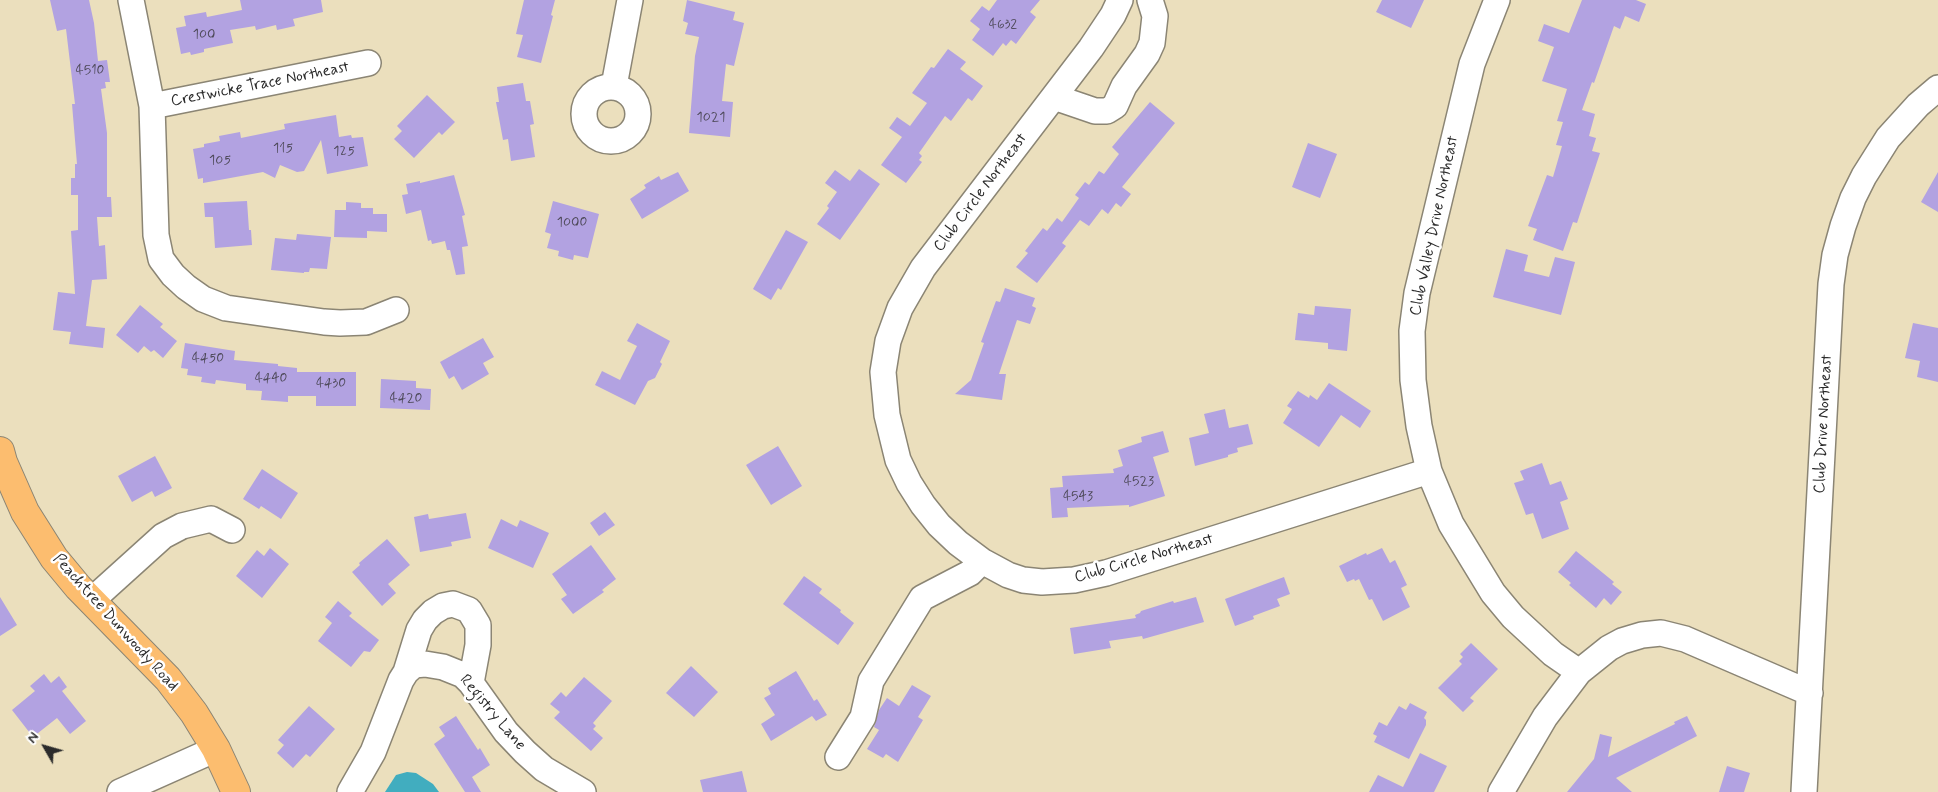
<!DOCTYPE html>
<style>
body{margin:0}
#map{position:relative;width:1938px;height:792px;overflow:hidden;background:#ebdfbd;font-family:Mynerve,sans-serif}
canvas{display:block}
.north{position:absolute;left:20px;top:722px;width:50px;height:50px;-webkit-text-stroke:4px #fff;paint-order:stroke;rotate:308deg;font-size:14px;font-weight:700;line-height:20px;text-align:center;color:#2b2b2b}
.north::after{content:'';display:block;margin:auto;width:18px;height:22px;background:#2b2b2b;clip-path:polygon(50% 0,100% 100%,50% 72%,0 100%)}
</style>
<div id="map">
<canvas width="1938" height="792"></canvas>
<div class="north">N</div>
</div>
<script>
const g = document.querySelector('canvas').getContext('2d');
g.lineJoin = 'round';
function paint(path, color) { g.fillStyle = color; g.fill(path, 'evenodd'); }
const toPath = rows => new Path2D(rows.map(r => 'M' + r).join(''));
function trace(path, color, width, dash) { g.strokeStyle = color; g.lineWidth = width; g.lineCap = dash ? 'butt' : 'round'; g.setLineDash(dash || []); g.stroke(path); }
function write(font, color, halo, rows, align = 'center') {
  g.font = font + ' Mynerve,sans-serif'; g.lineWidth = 5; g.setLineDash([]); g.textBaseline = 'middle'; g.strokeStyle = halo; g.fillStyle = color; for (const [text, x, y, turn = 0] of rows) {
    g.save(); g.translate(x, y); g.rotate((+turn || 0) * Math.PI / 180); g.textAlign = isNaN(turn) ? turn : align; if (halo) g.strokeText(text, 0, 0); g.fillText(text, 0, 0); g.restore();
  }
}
const water = toPath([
 [407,772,416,773,433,784,439,792,385,792,396,775]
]);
const building = toPath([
 [50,0,89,0,94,23,98,61,107,60,110,82,105,82,106,88,101,89,107,133,107,197,111,197,112,217,97,217,99,246,105,245,107,279,92,280,86,326,105,328,103,348,69,344,71,332,53,330,58,292,75,294,71,231,78,230,78,195,71,195,71,178,75,178,75,164,77,164,72,104,75,104,66,29,57,31],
 [240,0,321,0,323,12,293,19,295,26,277,30,276,25,256,30,255,26,230,30,233,43,204,49,204,52,191,55,190,52,181,54,176,28,186,26,184,16,206,12,207,17,242,10],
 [524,0,555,0,551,15,553,16,541,63,517,57,523,35,516,34],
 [687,0,735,12,733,20,744,23,734,66,726,64,722,101,733,102,730,137,689,133,695,56,699,37,685,34,688,23,683,21],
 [997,0,1040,0,1030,12,1036,17,1016,44,1011,40,1006,46,1003,43,993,56,972,40,980,29,970,21,982,6,989,11],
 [1382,0,1424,0,1411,28,1376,12],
 [1582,0,1636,0,1646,4,1639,22,1625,16,1620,29,1614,26,1594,83,1592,82,1582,110,1595,114,1589,136,1596,138,1592,151,1600,153,1577,223,1573,222,1563,251,1533,240,1537,229,1528,226,1547,175,1553,177,1562,146,1556,145,1563,122,1557,121,1567,89,1542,81,1554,47,1538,41,1544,24,1569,33],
 [948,49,966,62,960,69,983,86,972,101,968,98,951,121,945,116,919,153,922,156,919,160,922,162,906,183,881,165,902,137,889,128,897,117,910,126,927,103,912,93,931,67,934,68],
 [523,83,526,101,530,101,534,124,530,125,535,157,511,161,508,139,503,140,496,102,499,102,497,87],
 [427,95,455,122,442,135,439,132,414,158,394,139,402,131,397,126],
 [1150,102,1175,123,1122,187,1131,194,1121,207,1116,203,1108,214,1102,209,1089,226,1080,220,1062,243,1066,246,1037,283,1016,267,1028,253,1025,251,1043,228,1047,231,1057,218,1062,222,1079,198,1075,195,1085,182,1089,185,1099,171,1104,174,1119,154,1112,147],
 [336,115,339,137,351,135,352,138,363,137,368,166,327,174,321,140,304,171,297,172,280,165,275,178,263,172,203,183,203,178,198,179,193,149,204,147,204,144,220,141,219,136,240,132,241,138,285,129,284,124],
 [1308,143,1337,154,1320,198,1292,187],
 [859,169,880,184,840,240,817,224,829,208,827,206,837,192,825,183,835,170,850,181],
 [678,172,689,191,642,219,630,199,646,188,644,185,659,176,661,180],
 [1938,172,1938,212,1921,202],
 [454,175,465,215,462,216,468,246,462,247,465,274,456,275,450,250,447,250,445,241,432,244,431,240,428,241,421,210,406,214,402,195,408,194,406,184,420,181,420,183],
 [247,201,249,230,251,230,252,245,215,248,213,217,205,217,204,203],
 [553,201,599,214,588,258,574,255,573,260,558,256,559,251,547,248,551,234,545,232],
 [346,202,361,203,361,208,373,208,373,214,387,214,387,232,367,231,367,238,334,237,335,210,346,210],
 [786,230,808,242,781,290,778,288,771,300,753,289],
 [297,234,331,237,327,269,310,268,309,272,304,272,304,273,271,270,275,238,296,240],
 [1506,249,1528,255,1524,271,1549,277,1555,257,1575,262,1561,315,1493,297],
 [1005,288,1035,298,1032,306,1036,308,1030,324,1017,320,999,374,1006,374,1002,400,955,394,971,380,984,343,981,342,993,309,996,301,1000,302],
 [140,305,163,324,160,327,177,341,163,358,154,350,151,352,144,346,138,353,116,335],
 [1315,306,1351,309,1347,351,1328,349,1328,343,1295,340,1298,313,1314,315],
 [637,323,670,341,660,362,662,364,655,378,648,381,635,405,595,385,602,371,620,380,637,346,627,341],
 [1913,323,1938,328,1938,382,1917,377,1920,361,1905,358],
 [483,338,494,357,483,363,489,374,462,390,454,376,449,379,440,362],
 [185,343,235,351,234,360,278,364,278,366,297,368,297,372,356,372,356,406,316,406,316,396,288,396,288,402,261,400,262,391,246,390,246,384,216,380,215,384,201,382,202,377,187,375,188,369,181,368],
 [381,379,416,381,416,388,431,389,430,410,380,408],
 [1329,383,1371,411,1360,428,1341,415,1319,447,1283,423,1292,409,1287,406,1298,391,1309,398,1310,395,1317,400],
 [1225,409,1229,428,1248,424,1253,444,1237,448,1238,452,1228,455,1228,457,1195,466,1189,438,1209,433,1204,414],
 [1163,431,1169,452,1153,457,1165,496,1129,507,1129,505,1067,508,1068,517,1052,518,1050,488,1063,487,1062,476,1114,473,1113,469,1123,466,1118,450,1142,442,1141,437],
 [778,446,802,486,771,505,746,465],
 [155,456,172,488,155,497,152,491,132,502,118,476],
 [1542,463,1550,485,1561,481,1568,499,1560,502,1569,529,1542,539,1533,513,1526,515,1514,483,1524,480,1520,471],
 [262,469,298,493,281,519,261,506,259,509,243,499],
 [605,512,615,525,599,536,590,523],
 [466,513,471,538,451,542,452,546,420,552,414,517,428,514,429,519],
 [501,519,517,527,520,520,549,533,533,568,488,548],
 [387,539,410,565,388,584,396,593,382,606,352,572,360,565,359,563],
 [591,545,616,579,602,590,604,592,573,614,561,599,567,595,552,574],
 [270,548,289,564,262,598,236,576,257,550,264,556],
 [1382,548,1390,563,1395,560,1407,585,1401,588,1410,607,1383,621,1372,599,1369,600,1359,579,1355,581,1354,579,1347,582,1339,566,1366,553,1367,555],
 [1576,551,1614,582,1612,584,1622,592,1611,605,1604,598,1596,608,1569,585,1571,583,1558,572],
 [804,576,822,589,819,593,841,610,840,612,854,623,838,645,783,604],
 [1284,577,1290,594,1277,599,1280,606,1253,616,1254,619,1235,626,1225,599],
 [0,597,17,625,0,636],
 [1196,597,1204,622,1143,639,1142,636,1109,641,1111,648,1074,654,1070,628,1136,618,1135,615,1140,613,1141,611,1173,601,1174,603],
 [338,601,352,613,349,616,379,640,370,652,364,651,351,667,318,641,332,623,325,617],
 [1471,643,1498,669,1470,698,1474,701,1463,712,1438,688,1462,664,1459,661,1463,657,1460,654],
 [691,666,718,692,694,717,666,693],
 [796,671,814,701,817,699,827,715,816,721,812,716,771,741,761,724,775,715,764,698,771,694,768,688],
 [44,674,51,683,59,676,67,687,62,691,86,721,70,734,57,718,33,737,12,710,35,691,30,686],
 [584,677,612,701,593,723,596,726,593,729,603,738,591,751,554,718,560,712,550,704,561,692,566,697],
 [912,685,931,696,918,717,923,720,898,762,886,754,883,758,867,749,879,730,874,727,879,710,887,698,899,706],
 [1410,703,1427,712,1424,718,1426,720,1426,725,1409,759,1374,742,1377,736,1373,734,1379,722,1387,726,1399,706,1406,710],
 [309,706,335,729,310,757,306,754,293,768,277,753,284,745,278,740],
 [456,716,478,750,480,748,490,765,472,777,481,792,465,792,434,744,445,736,439,727],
 [1687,716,1697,736,1616,778,1632,792,1567,792,1594,759,1600,734,1612,737,1608,757,1675,724,1674,722],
 [1420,753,1447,766,1434,792,1369,792,1378,775,1403,787],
 [1727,766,1750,773,1744,792,1719,792],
 [742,771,747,792,703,792,700,780]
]);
const minor = toPath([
 [131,0,152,106,156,235,161,259,173,275,186,287,203,299,226,308,324,322,340,323,366,322,396,310],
 [1120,0,1113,15,1091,48,923,268,900,308,888,341,883,372,887,415,898,460,909,483,923,505,939,525,958,543,982,561,1008,575,1023,580,1042,582,1074,580,1106,573,1429,471],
 [1497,0,1472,64,1417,293,1412,331,1413,380,1419,426,1429,471,1451,524,1493,593,1513,617,1553,654,1579,672],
 [614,86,630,0],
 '584 114a27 27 0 1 1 54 0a27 27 0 1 1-54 0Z',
 [1054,97,1095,111,1107,111,1115,106,1124,86,1147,54,1152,43,1155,16,1150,0],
 [152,106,368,63],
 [91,601,163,536,182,526,211,519,232,530],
 [406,672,419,630,425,620,433,612,443,606,453,604,469,610,478,625,478,645,471,683],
 [838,757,863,717,871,681,922,598,970,573,982,561],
 [120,792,216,749],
 [350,792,373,752,401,680,406,672,414,665,425,664,443,667,463,675,471,683,506,732,525,752,544,769,583,792],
 [1501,792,1545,717,1579,672,1609,648,1622,641,1642,635,1661,633,1685,639,1810,693],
 [1804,792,1831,284,1835,255,1843,226,1853,198,1864,176,1888,138,1918,105,1938,88]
]);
const major = toPath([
 [0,451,3,462,25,512,54,558,78,587,168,679,194,713,216,749,236,792]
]);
const numberNames = [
 ["4632",1003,25],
 ["100",204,35],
 ["4510",90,71],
 ["1021",711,118],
 ["115",283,149],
 ["125",344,152],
 ["105",220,161],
 ["1000",572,223],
 ["4450",208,359],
 ["4440",271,379],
 ["4430",331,384],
 ["4420",406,399],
 ["4523",1139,482],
 ["4543",1078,497]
];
const streetNames = [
 ["Crestwicke Trace Northeast",260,85,-11],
 ["Club Circle Northeast",981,193,-53],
 ["Club Valley Drive Northeast",1435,226,-78],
 ["Club Drive Northeast",1824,424,-87],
 ["Club Circle Northeast",1144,559,-16],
 ["Peachtree Dunwoody Road",115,623,48],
 ["Registry Lane",492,713,50]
];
paint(water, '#41adbf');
paint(building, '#b2a2e1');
trace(minor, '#8b8574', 28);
trace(major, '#8b8574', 30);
trace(minor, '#fff', 25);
trace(major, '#fcbd6f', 28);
write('14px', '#4d4958', null, numberNames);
write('16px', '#2b2b2b', '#fff', streetNames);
</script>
